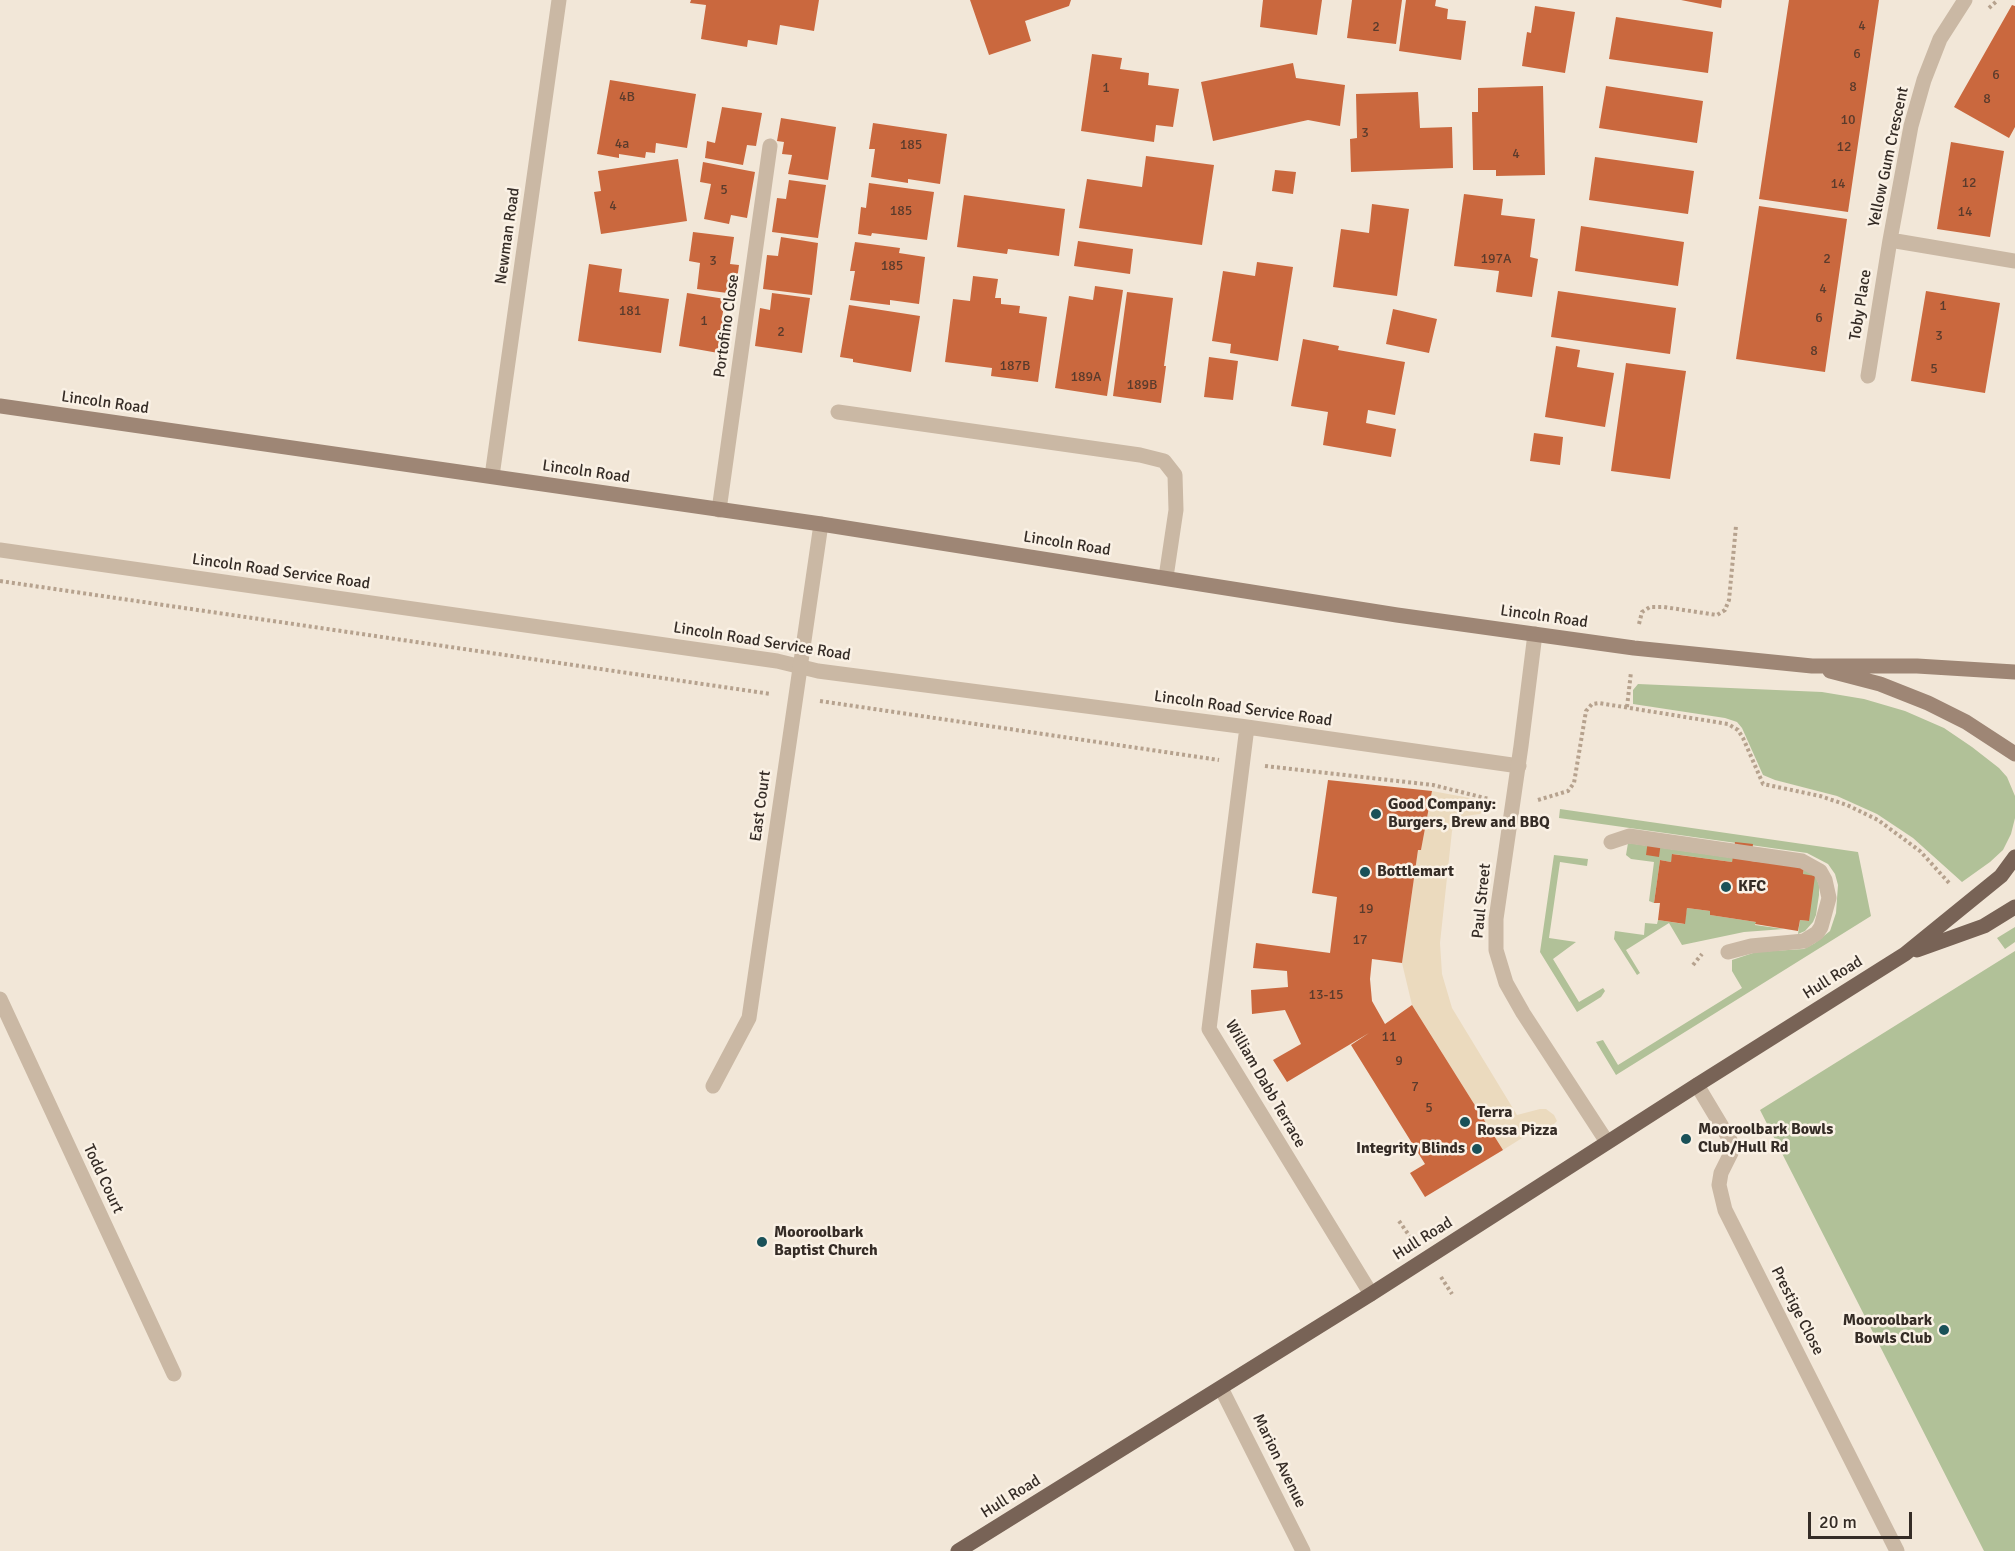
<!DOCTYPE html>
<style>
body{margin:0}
#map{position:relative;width:2015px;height:1551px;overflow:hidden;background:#f2e7d8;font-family:Signika,sans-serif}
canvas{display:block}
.scale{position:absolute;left:1808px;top:1512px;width:104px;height:27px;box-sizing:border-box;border:3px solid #352c26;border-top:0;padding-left:8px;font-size:18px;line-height:21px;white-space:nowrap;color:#352c26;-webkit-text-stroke:4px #faf1e5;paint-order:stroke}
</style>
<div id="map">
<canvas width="2015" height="1551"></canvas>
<div class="scale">20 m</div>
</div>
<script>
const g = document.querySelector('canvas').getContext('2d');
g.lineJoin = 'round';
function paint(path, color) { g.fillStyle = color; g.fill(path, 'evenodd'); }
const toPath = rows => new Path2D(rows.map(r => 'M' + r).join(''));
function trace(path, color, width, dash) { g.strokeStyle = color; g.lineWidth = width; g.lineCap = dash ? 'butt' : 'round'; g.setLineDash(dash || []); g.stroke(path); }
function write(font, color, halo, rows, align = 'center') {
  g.font = font + ' Signika,sans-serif'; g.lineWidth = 5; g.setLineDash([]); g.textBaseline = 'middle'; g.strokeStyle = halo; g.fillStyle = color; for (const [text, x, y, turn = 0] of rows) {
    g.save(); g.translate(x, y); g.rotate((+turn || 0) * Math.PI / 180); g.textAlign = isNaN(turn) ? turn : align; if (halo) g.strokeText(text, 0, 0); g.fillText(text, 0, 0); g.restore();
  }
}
const green = toPath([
 [1638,684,1822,692,1864,699,1905,711,1944,728,1972,747,1999,768,2007,777,2015,796,2015,818,2011,834,2003,850,1990,862,1962,882,1913,838,1877,814,1837,796,1775,780,1763,775,1742,728,1737,722,1725,718,1633,704,1633,690],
 [1560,809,1858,852,1871,916,1616,1075,1596,1042,1603,1040,1618,1065,1742,988,1732,971,1732,960,1756,952,1804,949,1815,943,1830,931,1836,913,1838,885,1835,874,1828,864,1807,853,1559,818],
 [1628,843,1733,858,1732,862,1673,854,1671,862,1660,860,1654,903,1649,901,1654,862,1631,859,1626,855],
 [1554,855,1588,859,1587,866,1560,862,1549,938,1576,942,1553,959,1579,1002,1603,988,1605,991,1601,997,1577,1012,1540,952],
 [1804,867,1814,872,1819,885,1819,895,1816,915,1813,922,1805,931,1798,934,1800,920,1809,921,1803,874],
 [1687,908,1710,911,1710,915,1756,922,1755,925,1784,929,1744,932,1682,945,1669,923,1626,950,1640,973,1637,975,1614,939,1615,931,1644,935,1645,923,1657,924,1658,920,1684,924],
 [2015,927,2015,942,2005,949,1997,938],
 [2015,951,2015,1551,1984,1551,1760,1110]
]);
const plaza = toPath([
 [1432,791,1486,801,1485,809,1480,814,1465,816,1458,819,1452,831,1440,943,1442,974,1452,1008,1517,1115,1540,1109,1546,1109,1554,1115,1557,1121,1543,1135,1538,1128,1503,1150,1412,1005,1402,963,1418,850,1421,850]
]);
const building = toPath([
 [691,0,819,0,814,31,780,25,777,45,748,40,747,47,701,39,706,5,690,3],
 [970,0,1071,0,1069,6,1025,21,1031,41,989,55],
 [1263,0,1322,0,1317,35,1260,27],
 [1352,0,1402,0,1396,44,1347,38],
 [1406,0,1436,0,1435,6,1448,9,1447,19,1466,21,1461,60,1399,51],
 [1681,0,1722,0,1721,8],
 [1789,0,1879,0,1848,212,1759,199],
 [2012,5,2015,6,2015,127,2009,138,1954,107],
 [1535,6,1575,12,1565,73,1522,66,1527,32,1531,33],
 [1616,17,1713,32,1708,73,1609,59],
 [1092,54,1122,58,1120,69,1149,73,1148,85,1179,89,1173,127,1156,125,1154,142,1081,131],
 [1293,63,1296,78,1345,85,1340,126,1308,120,1213,141,1201,82],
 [610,80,696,94,687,148,656,143,655,153,646,152,645,158,619,154,619,158,597,154],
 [1543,86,1545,175,1496,176,1496,170,1473,170,1472,112,1478,112,1478,88],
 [1606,86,1703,101,1697,143,1599,128],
 [1418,92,1420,128,1452,127,1453,168,1351,172,1350,139,1357,138,1356,94],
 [722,107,762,113,756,146,747,145,743,165,705,158,707,141,715,143],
 [781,118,836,127,828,180,788,174,792,155,782,154,784,142,777,141],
 [873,123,947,134,940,184,908,179,908,183,871,177,875,149,869,149],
 [1951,142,2004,151,1990,237,1937,229],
 [1146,156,1214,165,1202,245,1079,228,1087,179,1142,187],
 [1595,157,1694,171,1688,214,1589,200],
 [678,159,687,221,601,234,594,192,601,191,598,171],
 [703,162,755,172,747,218,731,215,729,224,704,219,711,184,700,182],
 [1275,170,1296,172,1293,194,1272,191],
 [789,180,826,185,818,238,772,232,777,198,786,199],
 [869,183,934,192,927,240,872,233,871,236,858,234,861,207,866,208],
 [1464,194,1503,199,1501,215,1535,219,1530,257,1538,259,1532,297,1496,292,1499,271,1454,266],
 [964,195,1065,209,1059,256,1008,249,1007,254,957,247],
 [1372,204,1409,209,1397,296,1333,287,1341,229,1369,233],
 [1759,206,1847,219,1825,372,1736,359],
 [1581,226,1684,242,1678,286,1575,271],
 [693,232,734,237,730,264,739,265,735,294,697,289,700,263,689,261],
 [781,237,818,243,812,295,763,289,767,255,778,256],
 [1078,241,1133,249,1130,274,1074,266],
 [855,242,900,248,899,253,925,257,919,304,890,300,890,305,850,300,855,271,850,271],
 [1257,262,1293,267,1278,361,1230,353,1231,344,1212,341,1223,271,1255,276],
 [589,264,622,269,619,292,669,299,661,353,578,341],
 [973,276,998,279,995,298,1001,298,1001,304,1020,306,1019,313,1047,317,1038,382,991,376,992,368,945,362,953,299,970,301],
 [1095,286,1123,290,1107,396,1055,388,1069,296,1093,300],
 [1558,291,1676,308,1670,354,1551,337],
 [1926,291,2000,303,1985,393,1911,381],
 [1127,292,1173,298,1164,366,1166,366,1161,403,1113,396],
 [687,293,725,299,722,318,733,320,729,346,725,346,724,354,679,346],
 [772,293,810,298,802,353,755,346,760,308,770,310],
 [849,305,920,316,911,372,853,362,853,359,840,357],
 [1393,309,1437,319,1429,353,1386,344],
 [1303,339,1339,346,1338,350,1405,362,1395,415,1368,410,1366,423,1396,429,1391,457,1323,445,1328,412,1291,406],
 [1556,346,1580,350,1577,367,1614,373,1605,427,1545,417],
 [1209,357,1238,361,1233,400,1204,397],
 [1626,363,1686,371,1670,479,1611,471],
 [1534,433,1563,437,1560,465,1530,461],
 [1328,780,1432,791,1421,850,1418,850,1402,963,1372,959,1370,979,1372,1001,1385,1024,1412,1005,1503,1150,1425,1197,1410,1173,1425,1164,1351,1045,1369,1033,1287,1082,1273,1060,1301,1044,1285,1010,1252,1014,1251,990,1288,987,1287,971,1253,968,1256,943,1330,953,1337,897,1312,893],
 [1648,840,1661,842,1659,857,1646,855],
 [1735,842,1753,844,1751,861,1804,867,1803,874,1815,876,1809,921,1800,920,1798,931,1755,924,1756,922,1710,915,1710,911,1687,908,1685,924,1658,920,1660,903,1654,903,1660,860,1671,862,1672,854,1732,862]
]);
const path = toPath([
 [1989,8,1998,0],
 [0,581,771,694],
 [1639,624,1642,612,1650,607,1664,607,1717,615,1725,610,1729,600,1736,526],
 [820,701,1219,760],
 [1627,707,1631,672],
 [1265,766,1433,785,1489,799],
 [1538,800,1568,791,1574,783,1586,711,1592,704,1599,703,1728,724,1738,730,1743,738,1763,784,1820,796,1847,805,1878,820,1920,851,1950,884],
 [1693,965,1702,954],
 [1399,1221,1411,1238],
 [1441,1277,1452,1294]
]);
const service = toPath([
 [719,510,770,146],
 [0,550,777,661,818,671,1247,727,1519,766],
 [1247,727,1209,1029,1371,1294],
 [1611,842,1629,836,1802,861,1820,871,1825,880,1829,898,1821,927,1817,933,1804,941,1751,946,1728,952],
 [1697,1085,1730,1140,1731,1153,1721,1173,1719,1185,1725,1210,1897,1551]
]);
const minor = toPath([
 [1965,0,1940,39,1924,80,1911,126,1890,240,2015,261],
 [1868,376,1890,240],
 [838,412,1140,455,1164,461,1175,475,1176,510,1166,577],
 [492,476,559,0],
 [1535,634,1521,746,1496,919,1496,950,1506,983,1523,1013,1607,1142],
 [0,999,174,1374],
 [713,1086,749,1018,821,524],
 [1221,1388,1303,1551]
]);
const secondary = toPath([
 [0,406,821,524,1397,615,1634,648,1812,666,1917,666,2015,672],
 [1830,671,1880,684,1928,703,1966,722,2015,754]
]);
const primary = toPath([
 [1917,950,1984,926,2015,907],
 [958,1551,1371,1294,1697,1085,1905,954,2001,876,2015,857]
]);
const markers = [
 [1376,814,6,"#1a5158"],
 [1365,872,6,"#1a5158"],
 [1726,887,6,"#1a5158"],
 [1465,1122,6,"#1a5158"],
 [1686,1139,6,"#1a5158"],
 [1477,1149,6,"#1a5158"],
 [762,1242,6,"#1a5158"],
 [1944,1330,6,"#1a5158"]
];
const numberNames = [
 ["4",1862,26],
 ["2",1376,27],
 ["6",1857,54],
 ["6",1996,75],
 ["8",1853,87],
 ["1",1106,88],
 ["4B",627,97],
 ["8",1987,99],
 ["10",1848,120],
 ["3",1365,133],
 ["4a",622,144],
 ["185",911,145],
 ["12",1844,147],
 ["4",1516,154],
 ["12",1969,183],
 ["14",1838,184],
 ["5",724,190],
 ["4",613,206],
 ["185",901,211],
 ["14",1965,212],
 ["197A",1496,259],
 ["2",1827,259],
 ["3",713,261],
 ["185",892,266],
 ["4",1823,289],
 ["1",1943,306],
 ["181",630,311],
 ["6",1819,318],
 ["1",704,321],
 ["2",781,332],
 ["3",1939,336],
 ["8",1814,351],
 ["187B",1015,366],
 ["5",1934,369],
 ["189A",1086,377],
 ["189B",1142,385],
 ["19",1366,909],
 ["17",1360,940],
 ["13-15",1326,995],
 ["11",1389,1037],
 ["9",1399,1061],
 ["7",1415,1087],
 ["5",1429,1108]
];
const streetNames = [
 ["Yellow Gum Crescent",1889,157,-78],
 ["Newman Road",508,236,-82],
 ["Toby Place",1861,305,-81],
 ["Portofino Close",727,326,-82],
 ["Lincoln Road",105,403,8],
 ["Lincoln Road",586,472,8],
 ["Lincoln Road",1067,544,9],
 ["Lincoln Road Service Road",281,572,8],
 ["Lincoln Road",1544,617,8],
 ["Lincoln Road Service Road",762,642,9],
 ["Lincoln Road Service Road",1243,709,8],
 ["East Court",761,806,-82],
 ["Paul Street",1482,901,-84],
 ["Hull Road",1833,978,-32],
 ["William Dabb Terrace",1265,1084,60],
 ["Todd Court",103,1179,65],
 ["Hull Road",1423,1239,-32],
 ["Prestige Close",1797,1311,63],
 ["Marion Avenue",1279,1461,64],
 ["Hull Road",1011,1497,-32]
];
const poiNames = [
 ["Good Company:",1388,805],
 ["Burgers, Brew and BBQ",1388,823],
 ["Bottlemart",1377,872],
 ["KFC",1738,887],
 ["Terra",1477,1113],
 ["Rossa Pizza",1477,1131],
 ["Mooroolbark Bowls",1698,1130],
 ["Club/Hull Rd",1698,1148],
 ["Integrity Blinds",1465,1149,"right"],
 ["Mooroolbark",774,1233],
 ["Baptist Church",774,1251],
 ["Mooroolbark",1932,1321,"right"],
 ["Bowls Club",1932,1339,"right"]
];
paint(green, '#b1c198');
paint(plaza, '#ebdabe');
paint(building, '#ca683e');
trace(path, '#b6a28e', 4, [3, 3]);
trace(service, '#cab8a4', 15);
trace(minor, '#cab8a4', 15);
trace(secondary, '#9e8675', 15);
trace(primary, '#786356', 15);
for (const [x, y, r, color] of markers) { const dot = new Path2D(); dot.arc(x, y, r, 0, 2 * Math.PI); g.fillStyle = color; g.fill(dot); trace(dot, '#faf1e5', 2); }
write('14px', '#5a3b2c', null, numberNames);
write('16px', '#352c26', '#faf1e5', streetNames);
write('bold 16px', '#352c26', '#faf1e5', poiNames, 'left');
</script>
